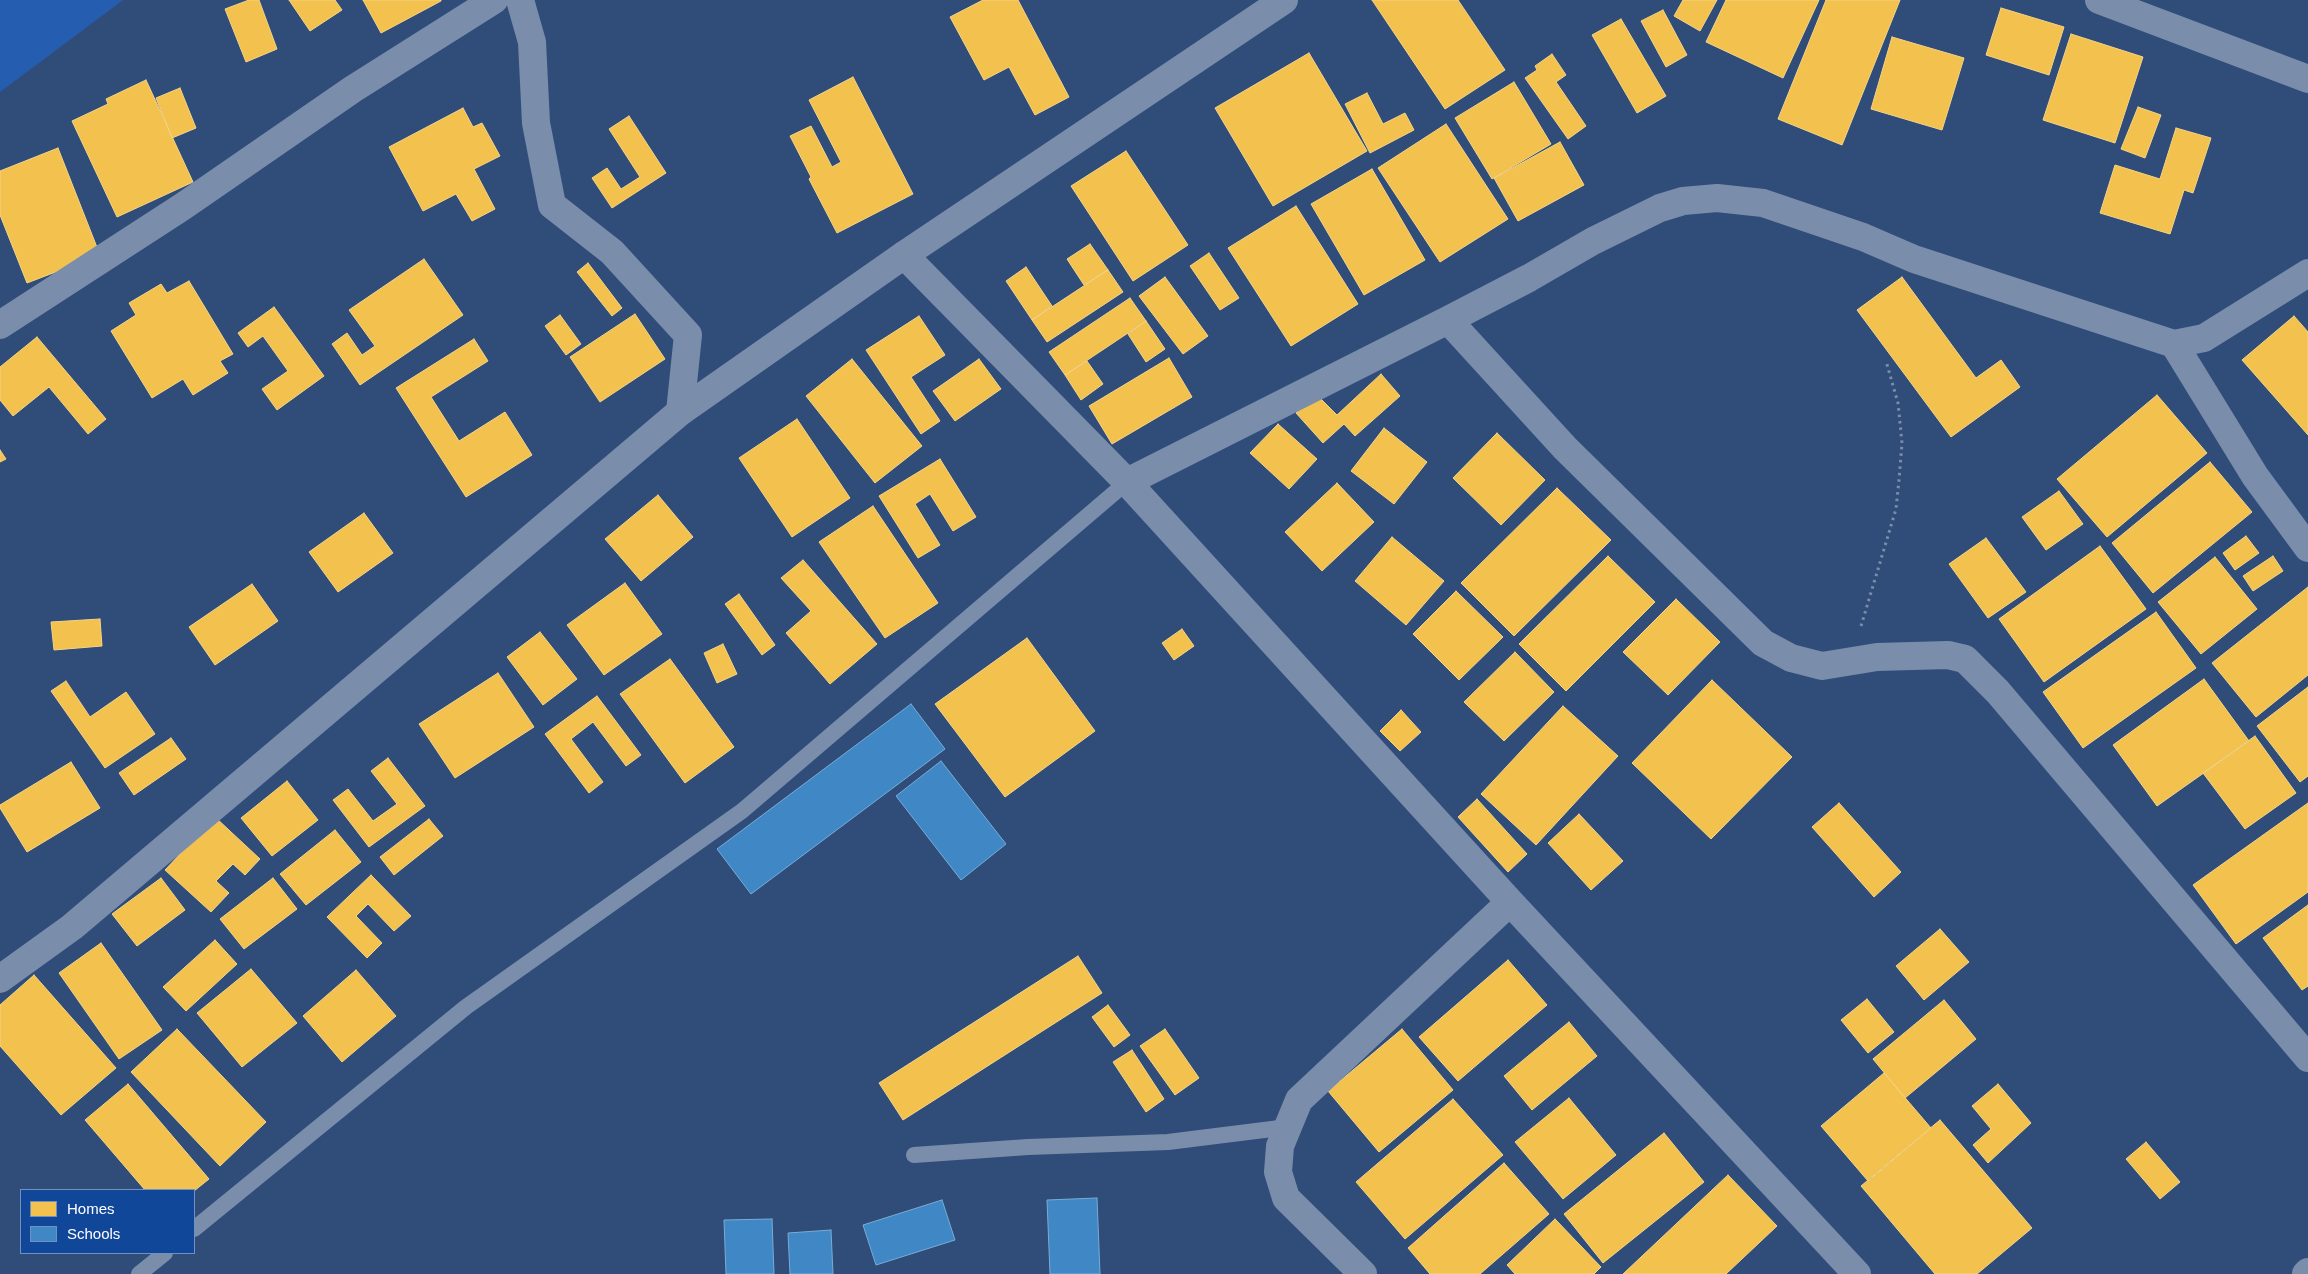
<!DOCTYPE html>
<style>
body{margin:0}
#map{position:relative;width:2308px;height:1274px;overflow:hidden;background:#304d7a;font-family:Arial,sans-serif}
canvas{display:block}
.legend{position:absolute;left:20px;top:1189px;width:175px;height:65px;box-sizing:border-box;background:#104799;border:1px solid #7091c2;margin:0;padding:6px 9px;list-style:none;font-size:15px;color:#fff}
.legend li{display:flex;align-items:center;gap:10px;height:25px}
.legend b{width:25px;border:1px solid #7091c2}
</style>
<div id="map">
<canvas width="2308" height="1274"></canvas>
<ul class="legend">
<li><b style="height:14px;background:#f2c14e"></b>Homes</li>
<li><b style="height:14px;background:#3f88c5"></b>Schools</li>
</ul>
</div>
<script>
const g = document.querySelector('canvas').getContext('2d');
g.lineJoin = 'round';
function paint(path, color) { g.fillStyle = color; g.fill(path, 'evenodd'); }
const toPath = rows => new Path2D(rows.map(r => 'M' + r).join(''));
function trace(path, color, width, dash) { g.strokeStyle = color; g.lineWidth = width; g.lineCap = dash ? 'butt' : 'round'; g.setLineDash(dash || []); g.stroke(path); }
const green = toPath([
 [0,0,123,0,0,92]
]);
const homes = toPath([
 [249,0,259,0,277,49,246,62,225,9,249,0],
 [289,0,335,0,342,10,310,31,289,0],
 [363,0,441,0,441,1,381,33,363,0],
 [983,0,1018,0,1069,97,1035,115,1009,67,984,80,950,17,983,0],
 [1372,0,1458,0,1505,70,1445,109,1372,0],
 [1683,0,1717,0,1700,31,1674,16,1683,0],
 [1726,0,1819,0,1783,78,1706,42,1726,0],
 [1826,0,1900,0,1842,145,1778,119,1826,0],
 [2001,8,2064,27,2049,75,1986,55,2001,8],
 [1663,10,1687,55,1666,67,1641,21,1663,10],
 [1621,19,1666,96,1637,113,1592,35,1621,19],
 [2071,34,2143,57,2115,143,2043,120,2071,34],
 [1892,37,1964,58,1942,130,1871,109,1892,37],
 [1309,53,1367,151,1273,206,1215,108,1309,53],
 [1552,54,1566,75,1556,82,1586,126,1568,139,1525,78,1537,70,1535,66,1552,54],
 [853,77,913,194,837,233,809,179,811,177,790,136,811,126,832,167,841,162,809,100,853,77],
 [146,80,193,182,117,217,72,121,108,104,106,99,146,80],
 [1514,82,1551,144,1492,179,1455,118,1514,82],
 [180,88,196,128,172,138,156,98,180,88],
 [1367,93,1383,124,1405,113,1414,130,1370,153,1345,104,1367,93],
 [2138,107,2161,115,2145,158,2121,149,2138,107],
 [463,108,473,127,482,123,500,156,474,169,495,209,472,221,456,194,423,211,389,147,463,108],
 [629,116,666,173,612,208,592,178,607,168,621,189,640,177,609,129,629,116],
 [1446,124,1508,219,1440,262,1378,168,1446,124],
 [2176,128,2211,138,2193,193,2184,190,2170,234,2100,213,2115,165,2160,179,2176,128],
 [1560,142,1584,185,1518,221,1494,178,1560,142],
 [58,148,100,255,27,283,0,215,0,171,58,148],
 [1126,151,1188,245,1133,281,1071,186,1126,151],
 [1372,169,1425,260,1364,295,1311,204,1372,169],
 [1296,206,1358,304,1291,346,1228,248,1296,206],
 [1090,244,1108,270,1084,285,1067,259,1090,244],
 [1209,253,1239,298,1220,310,1190,266,1209,253],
 [424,259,463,315,360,385,332,344,347,333,362,355,375,346,349,310,424,259],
 [588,263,622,308,612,316,577,272,588,263],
 [1026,267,1052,306,1032,320,1006,281,1026,267],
 [1108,270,1123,292,1047,342,1032,320,1108,270],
 [1165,277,1208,336,1183,354,1139,296,1165,277],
 [1902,277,1976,378,2001,360,2020,387,1951,437,1857,310,1902,277],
 [189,281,233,354,220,361,228,373,193,395,183,379,152,398,111,331,136,315,129,303,161,284,167,293,189,281],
 [1130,298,1146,321,1065,375,1049,352,1130,298],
 [274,307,324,376,277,410,262,389,288,371,263,336,248,347,238,333,274,307],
 [635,314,665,359,600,402,570,357,635,314],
 [560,315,581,344,566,355,545,326,560,315],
 [919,316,945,355,911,377,940,421,921,434,866,350,919,316],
 [2294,316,2308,332,2308,435,2242,360,2294,316],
 [1146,321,1165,349,1146,362,1128,334,1146,321],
 [37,337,106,419,88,434,49,387,13,416,0,400,0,367,37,337],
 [474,339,488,361,431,397,459,441,505,412,532,455,466,497,396,388,474,339],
 [1169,358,1192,397,1112,444,1089,406,1169,358],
 [852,359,922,446,875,483,806,396,852,359],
 [979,359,1001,389,955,421,933,391,979,359],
 [1087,361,1103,384,1081,400,1065,375,1087,361],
 [1381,374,1400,396,1355,436,1344,424,1323,443,1296,413,1317,395,1337,415,1381,374],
 [2157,395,2207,453,2107,537,2057,479,2157,395],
 [797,419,850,498,792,537,739,458,797,419],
 [1278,424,1317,459,1289,489,1250,453,1278,424],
 [1384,428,1427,462,1394,504,1351,471,1384,428],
 [1497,433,1545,480,1501,525,1453,478,1497,433],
 [0,450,6,459,0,462,0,450],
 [940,459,976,517,953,531,930,494,915,504,940,545,918,558,879,496,940,459],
 [2210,462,2252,512,2153,593,2112,543,2210,462],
 [1337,483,1374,522,1322,571,1285,532,1337,483],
 [1557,488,1611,540,1514,636,1461,583,1557,488],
 [2059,491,2083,524,2046,550,2022,517,2059,491],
 [658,495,693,537,641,581,605,539,658,495],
 [873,506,938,603,885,638,819,542,873,506],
 [364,513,393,553,338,592,309,552,364,513],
 [2246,536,2259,553,2235,570,2223,553,2246,536],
 [1392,537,1444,581,1406,625,1355,581,1392,537],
 [1986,538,2026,592,1988,618,1949,564,1986,538],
 [2100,546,2146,609,2044,682,1999,619,2100,546],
 [1608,556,1655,602,1566,691,1519,644,1608,556],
 [2273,556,2283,571,2253,591,2243,576,2273,556],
 [2215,557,2257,609,2201,654,2158,602,2215,557],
 [803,560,877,644,830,684,786,633,811,611,781,578,803,560],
 [625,583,662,634,604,675,567,625,625,583],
 [252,584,278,621,215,665,189,627,252,584],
 [2308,587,2308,675,2256,717,2212,663,2308,587],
 [1456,591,1503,637,1459,680,1413,634,1456,591],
 [739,594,775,645,762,655,725,604,739,594],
 [1676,599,1720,642,1668,695,1623,652,1676,599],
 [2156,612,2196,668,2083,748,2043,692,2156,612],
 [100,619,102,646,54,650,51,622,100,619],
 [1182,629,1194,646,1174,660,1162,643,1182,629],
 [540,632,577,679,543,705,507,657,540,632],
 [1027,638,1095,731,1005,797,935,704,1027,638],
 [723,644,737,674,717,683,704,653,723,644],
 [1515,652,1554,692,1504,741,1464,702,1515,652],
 [670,659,734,747,685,783,620,694,670,659],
 [498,673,534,727,455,778,419,724,498,673],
 [2204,679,2249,741,2157,806,2113,745,2204,679],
 [1712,680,1792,757,1711,839,1632,763,1712,680],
 [66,681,90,717,126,692,155,734,105,768,51,691,66,681],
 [2308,687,2308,776,2300,782,2257,726,2308,687],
 [597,696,641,755,626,766,593,722,571,739,603,782,589,793,545,734,597,696],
 [1563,706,1618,756,1536,845,1481,794,1563,706],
 [1401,710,1421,732,1400,751,1380,731,1401,710],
 [2255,736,2296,793,2245,829,2203,773,2255,736],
 [171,738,186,759,134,795,119,773,171,738],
 [388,758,425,806,369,847,333,800,348,789,373,821,397,804,371,771,388,758],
 [71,762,100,808,27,852,0,808,0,805,71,762],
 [287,781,318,820,272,856,241,818,287,781],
 [1477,799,1527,854,1508,872,1458,817,1477,799],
 [1839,803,1901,872,1874,897,1812,827,1839,803],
 [2308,803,2308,892,2236,944,2193,885,2308,803],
 [1579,814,1623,861,1591,890,1548,843,1579,814],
 [215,817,260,859,245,875,233,864,216,881,229,893,211,912,165,870,215,817],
 [429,819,443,836,394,875,380,857,429,819],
 [335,830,361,862,306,905,280,874,335,830],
 [371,875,411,916,394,931,368,904,356,916,382,943,367,958,327,917,371,875],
 [161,878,185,910,137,946,112,914,161,878],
 [273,878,297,909,244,949,220,919,273,878],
 [2308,905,2308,986,2302,990,2263,938,2308,905],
 [1940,929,1969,962,1924,1000,1896,966,1940,929],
 [215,940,237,964,186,1011,163,987,215,940],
 [101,943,162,1030,119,1059,59,973,101,943],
 [1078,956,1102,993,903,1120,879,1083,1078,956],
 [1508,960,1547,1005,1458,1081,1419,1037,1508,960],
 [251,969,297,1023,242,1067,197,1013,251,969],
 [356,970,396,1016,342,1062,303,1016,356,970],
 [34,975,116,1068,61,1115,0,1046,0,1005,34,975],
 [1867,999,1894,1032,1868,1053,1841,1020,1867,999],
 [1944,1000,1976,1039,1905,1098,1873,1059,1944,1000],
 [1108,1005,1130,1035,1114,1047,1092,1017,1108,1005],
 [1569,1022,1597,1056,1532,1110,1504,1076,1569,1022],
 [177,1029,266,1122,220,1166,131,1072,177,1029],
 [1165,1029,1199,1078,1175,1095,1140,1046,1165,1029],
 [1402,1029,1453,1090,1379,1152,1328,1091,1402,1029],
 [1132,1050,1164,1099,1146,1112,1113,1062,1132,1050],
 [1884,1073,1931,1128,1868,1181,1821,1126,1884,1073],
 [128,1084,209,1179,194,1191,145,1190,85,1120,128,1084],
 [1998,1084,2031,1123,1988,1163,1973,1145,1991,1129,1972,1106,1998,1084],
 [1569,1098,1616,1155,1563,1199,1515,1142,1569,1098],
 [1453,1099,1503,1155,1405,1239,1356,1182,1453,1099],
 [1940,1120,2032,1228,1977,1274,1935,1274,1861,1186,1940,1120],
 [1664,1133,1704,1182,1603,1263,1564,1214,1664,1133],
 [2146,1142,2180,1182,2160,1199,2126,1159,2146,1142],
 [1504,1163,1549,1214,1480,1274,1430,1274,1408,1248,1504,1163],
 [1728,1175,1777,1226,1726,1274,1623,1274,1728,1175],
 [1555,1219,1601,1267,1594,1274,1515,1274,1507,1265,1555,1219]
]);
const schools = toPath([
 [911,704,945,749,751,894,717,849,911,704],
 [941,761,1006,844,961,880,896,796,941,761],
 [1097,1198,1100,1274,1050,1274,1047,1200,1097,1198],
 [942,1200,955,1240,876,1265,863,1225,942,1200],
 [772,1219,774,1274,726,1274,724,1220,772,1219],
 [831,1230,833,1274,790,1274,788,1233,831,1230]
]);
const path = toPath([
 [1861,626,1896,509,1899,480,1902,443,1898,403,1886,361]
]);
const service = toPath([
 [914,1155,1028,1147,1168,1142,1288,1127],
 [194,1229,466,1007,742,811,1127,482],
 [139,1274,165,1253]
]);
const minor = toPath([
 [520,0,532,42,536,123,552,205,612,252,688,335,680,412],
 [2099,0,2308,79],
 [904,255,1127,482,1510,902,1857,1274],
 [1448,320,1565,448,1763,643,1791,658,1822,666,1877,657,1948,655,1965,659,1998,692,2308,1058],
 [0,325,182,207,353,89,494,0],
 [2174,344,2255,476,2308,548],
 [1127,482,1448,320,1529,278,1593,241,1660,208,1683,201,1717,198,1763,203,1863,237,1914,259,2174,344,2204,338,2308,273],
 [1363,1274,1286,1198,1278,1172,1280,1146,1299,1100,1510,902],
 [2306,1274,2308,1272]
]);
const tertiary = toPath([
 [0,979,72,927,680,412,904,255,1284,0]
]);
paint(green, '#255eb0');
paint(homes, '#f2c14e');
trace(homes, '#f6d483', 1);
paint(schools, '#3f88c5');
trace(schools, '#79acd6', 1);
trace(path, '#7a8eac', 3, [2.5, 4]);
trace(service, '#7a8eac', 16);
trace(minor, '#7a8eac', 28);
trace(tertiary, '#7a8eac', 28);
</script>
